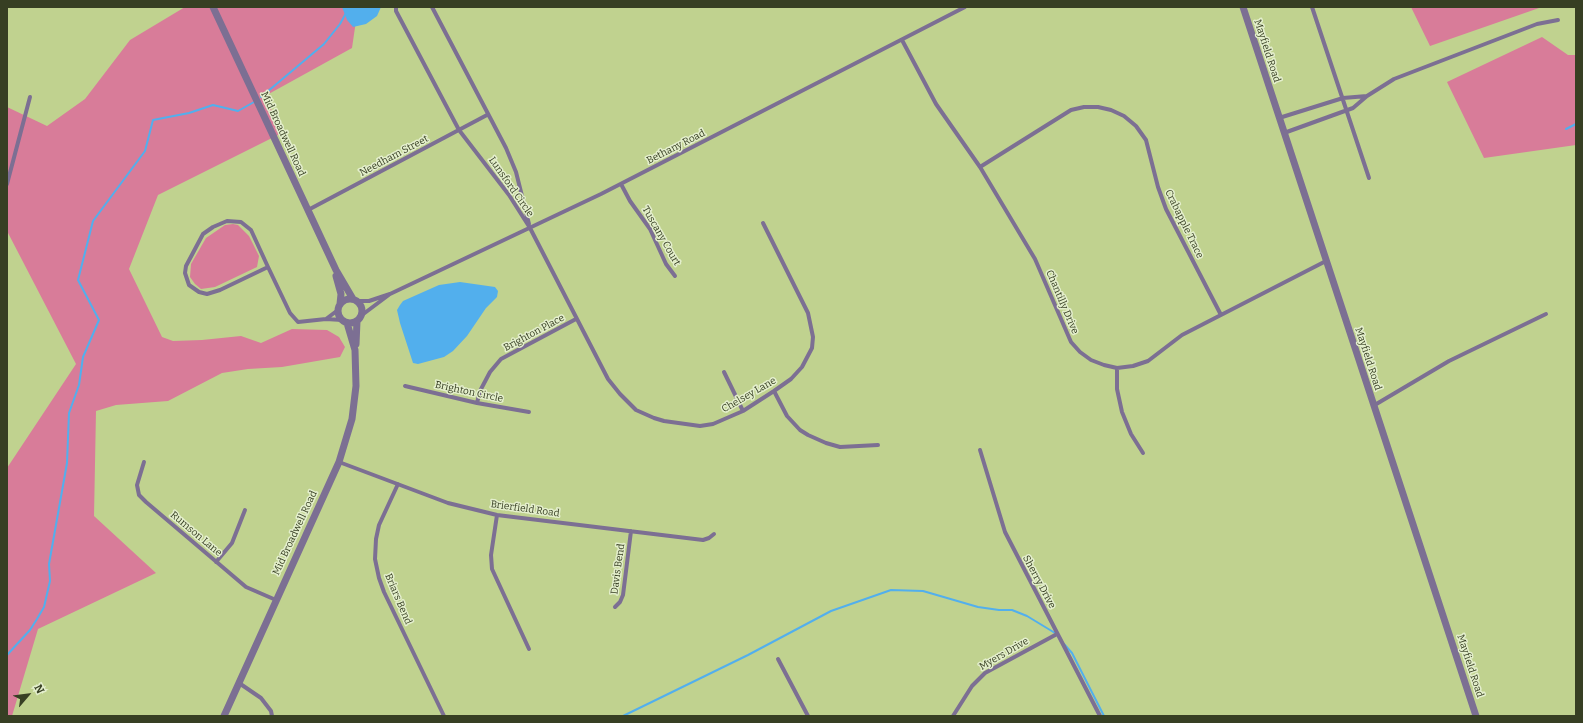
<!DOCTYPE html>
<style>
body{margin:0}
#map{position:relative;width:1583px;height:723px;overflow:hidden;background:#c0d28f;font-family:Bitter,serif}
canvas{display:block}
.frame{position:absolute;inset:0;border:8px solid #373f23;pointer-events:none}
.north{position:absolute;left:8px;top:675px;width:40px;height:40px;-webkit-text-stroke:3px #e4efcd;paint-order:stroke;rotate:62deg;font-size:11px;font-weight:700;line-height:16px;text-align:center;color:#373f23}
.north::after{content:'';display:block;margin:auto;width:14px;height:18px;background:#373f23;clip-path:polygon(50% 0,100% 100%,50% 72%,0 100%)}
</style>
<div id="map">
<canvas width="1583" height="723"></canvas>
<div class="frame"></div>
<div class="north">N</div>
</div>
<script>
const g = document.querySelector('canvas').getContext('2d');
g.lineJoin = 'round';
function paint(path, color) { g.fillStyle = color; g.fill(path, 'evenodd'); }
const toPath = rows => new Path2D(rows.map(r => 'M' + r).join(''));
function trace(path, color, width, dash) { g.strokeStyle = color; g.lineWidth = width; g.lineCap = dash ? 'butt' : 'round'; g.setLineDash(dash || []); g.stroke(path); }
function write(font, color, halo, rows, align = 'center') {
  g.font = font + ' Bitter,serif'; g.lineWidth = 3; g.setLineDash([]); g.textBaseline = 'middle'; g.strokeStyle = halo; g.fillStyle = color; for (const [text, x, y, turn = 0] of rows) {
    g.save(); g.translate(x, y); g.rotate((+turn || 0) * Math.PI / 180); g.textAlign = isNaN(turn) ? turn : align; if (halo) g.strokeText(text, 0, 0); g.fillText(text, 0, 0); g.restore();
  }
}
const green = toPath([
 [185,7,358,7,352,48,265,96,282,133,158,195,129,269,162,337,173,341,202,340,241,336,261,343,292,329,327,330,339,337,345,347,340,357,282,367,248,369,222,373,168,401,116,405,96,411,94,516,156,573,38,629,12,716,7,716,7,468,76,364,7,231,7,107,47,126,85,99,130,40],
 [1411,7,1542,7,1430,46],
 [1542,37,1568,55,1576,55,1576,145,1484,158,1447,82],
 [233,224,238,225,249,236,259,256,257,267,215,287,201,289,195,284,190,277,191,264,206,238,225,225]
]);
const water = toPath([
 [342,7,381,7,377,16,366,24,353,27,347,20],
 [460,282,495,287,498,291,497,297,486,308,467,336,453,351,444,357,418,364,413,363,400,323,397,310,400,305,403,301,439,285]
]);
const stream = toPath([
 [261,97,324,44,340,24,346,13],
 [1566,129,1576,124],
 [1064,644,1072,653,1104,716],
 [7,655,30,630,37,619,44,607,50,581,49,564,67,463,69,413,79,385,83,357,99,320,78,280,93,221,145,151,153,120,189,113,213,105,238,111,254,102],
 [623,716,748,655,831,611,891,590,923,591,978,607,999,610,1012,610,1027,616,1055,633]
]);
const minor = toPath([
 [396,7,396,11,459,130,509,195,530,228,608,379,620,394,636,410,654,418,664,421,700,426,713,424,743,411,774,391,791,379,802,367,812,348,813,337,808,313,763,223],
 [432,7,506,148,516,172,529,224],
 [1312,7,1369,178],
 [902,40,936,104,980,167,1035,259,1071,342,1080,352,1091,360,1104,365,1117,368,1133,366,1148,361,1182,335,1326,261],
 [1367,96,1394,79,1537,24,1558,20],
 [1279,118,1343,98,1367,96,1353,108,1284,133],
 [980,167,1071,110,1084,107,1098,107,1111,110,1124,116,1136,126,1146,140,1158,187,1166,209,1221,315],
 [7,184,30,97],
 [621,184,630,201,650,229,666,264,675,276],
 [308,210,487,115],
 [268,267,220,290,207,294,199,292,189,285,185,273,186,266,203,234,213,227,227,221,241,222,251,230,268,267,290,313,298,322,326,319,342,320],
 [358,301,369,301,390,294,601,194,965,7],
 [362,315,390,294],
 [326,319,338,310],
 [1117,368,1117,389,1122,412,1131,434,1143,453],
 [724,372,743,411],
 [405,386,477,403,529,412],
 [774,391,787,416,800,430,808,435,826,443,840,447,878,445],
 [477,403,480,391,490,372,501,359,576,319],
 [1373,406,1449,361,1546,314],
 [980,450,1005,532,1100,716],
 [144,462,137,485,139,495,146,502,246,587,276,600],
 [339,462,448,503,497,515,703,540,709,538,714,534],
 [398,484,379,525,376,539,375,559,379,578,384,592,444,716],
 [497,515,491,555,492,569,529,649],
 [216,562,232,543,245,510],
 [615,607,620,602,623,595,631,531],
 [778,659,808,716],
 [239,683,261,698,271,711,272,716],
 [953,716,972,686,985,673,1057,634]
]);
const tertiary = toPath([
 [213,7,336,270,353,299],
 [1243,7,1476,716],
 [336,276,341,294,340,304],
 '338 311a12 12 0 1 1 24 0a12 12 0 1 1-24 0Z',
 [356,344,357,321],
 [224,716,339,462,352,419,356,386,355,350,347,323]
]);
const streetNames = [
 ["Mayfield Road",1267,51,72],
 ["Mid Broadwell Road",283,134,65],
 ["Bethany Road",676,147,-27],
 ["Needham Street",394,156,-28],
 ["Lunsford Circle",511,187,55],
 ["Crabapple Trace",1184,224,64],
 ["Tuscany Court",661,236,60],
 ["Chantilly Drive",1062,302,67],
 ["Brighton Place",534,333,-28],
 ["Mayfield Road",1368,359,72],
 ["Brighton Circle",469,392,12],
 ["Chelsey Lane",749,395,-30],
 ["Brierfield Road",525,509,8],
 ["Mid Broadwell Road",295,533,-65],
 ["Rumson Lane",196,534,40],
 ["Davis Bend",618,569,-82],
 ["Sherry Drive",1039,582,62],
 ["Briars Bend",398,599,67],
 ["Myers Drive",1004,654,-30],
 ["Mayfield Road",1470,666,72]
];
paint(green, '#d87c99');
paint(water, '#52afed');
trace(stream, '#52afed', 2);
trace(minor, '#7c6f93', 4);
trace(tertiary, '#7c6f93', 7);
write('10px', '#373f23', '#e4efcd', streetNames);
</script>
